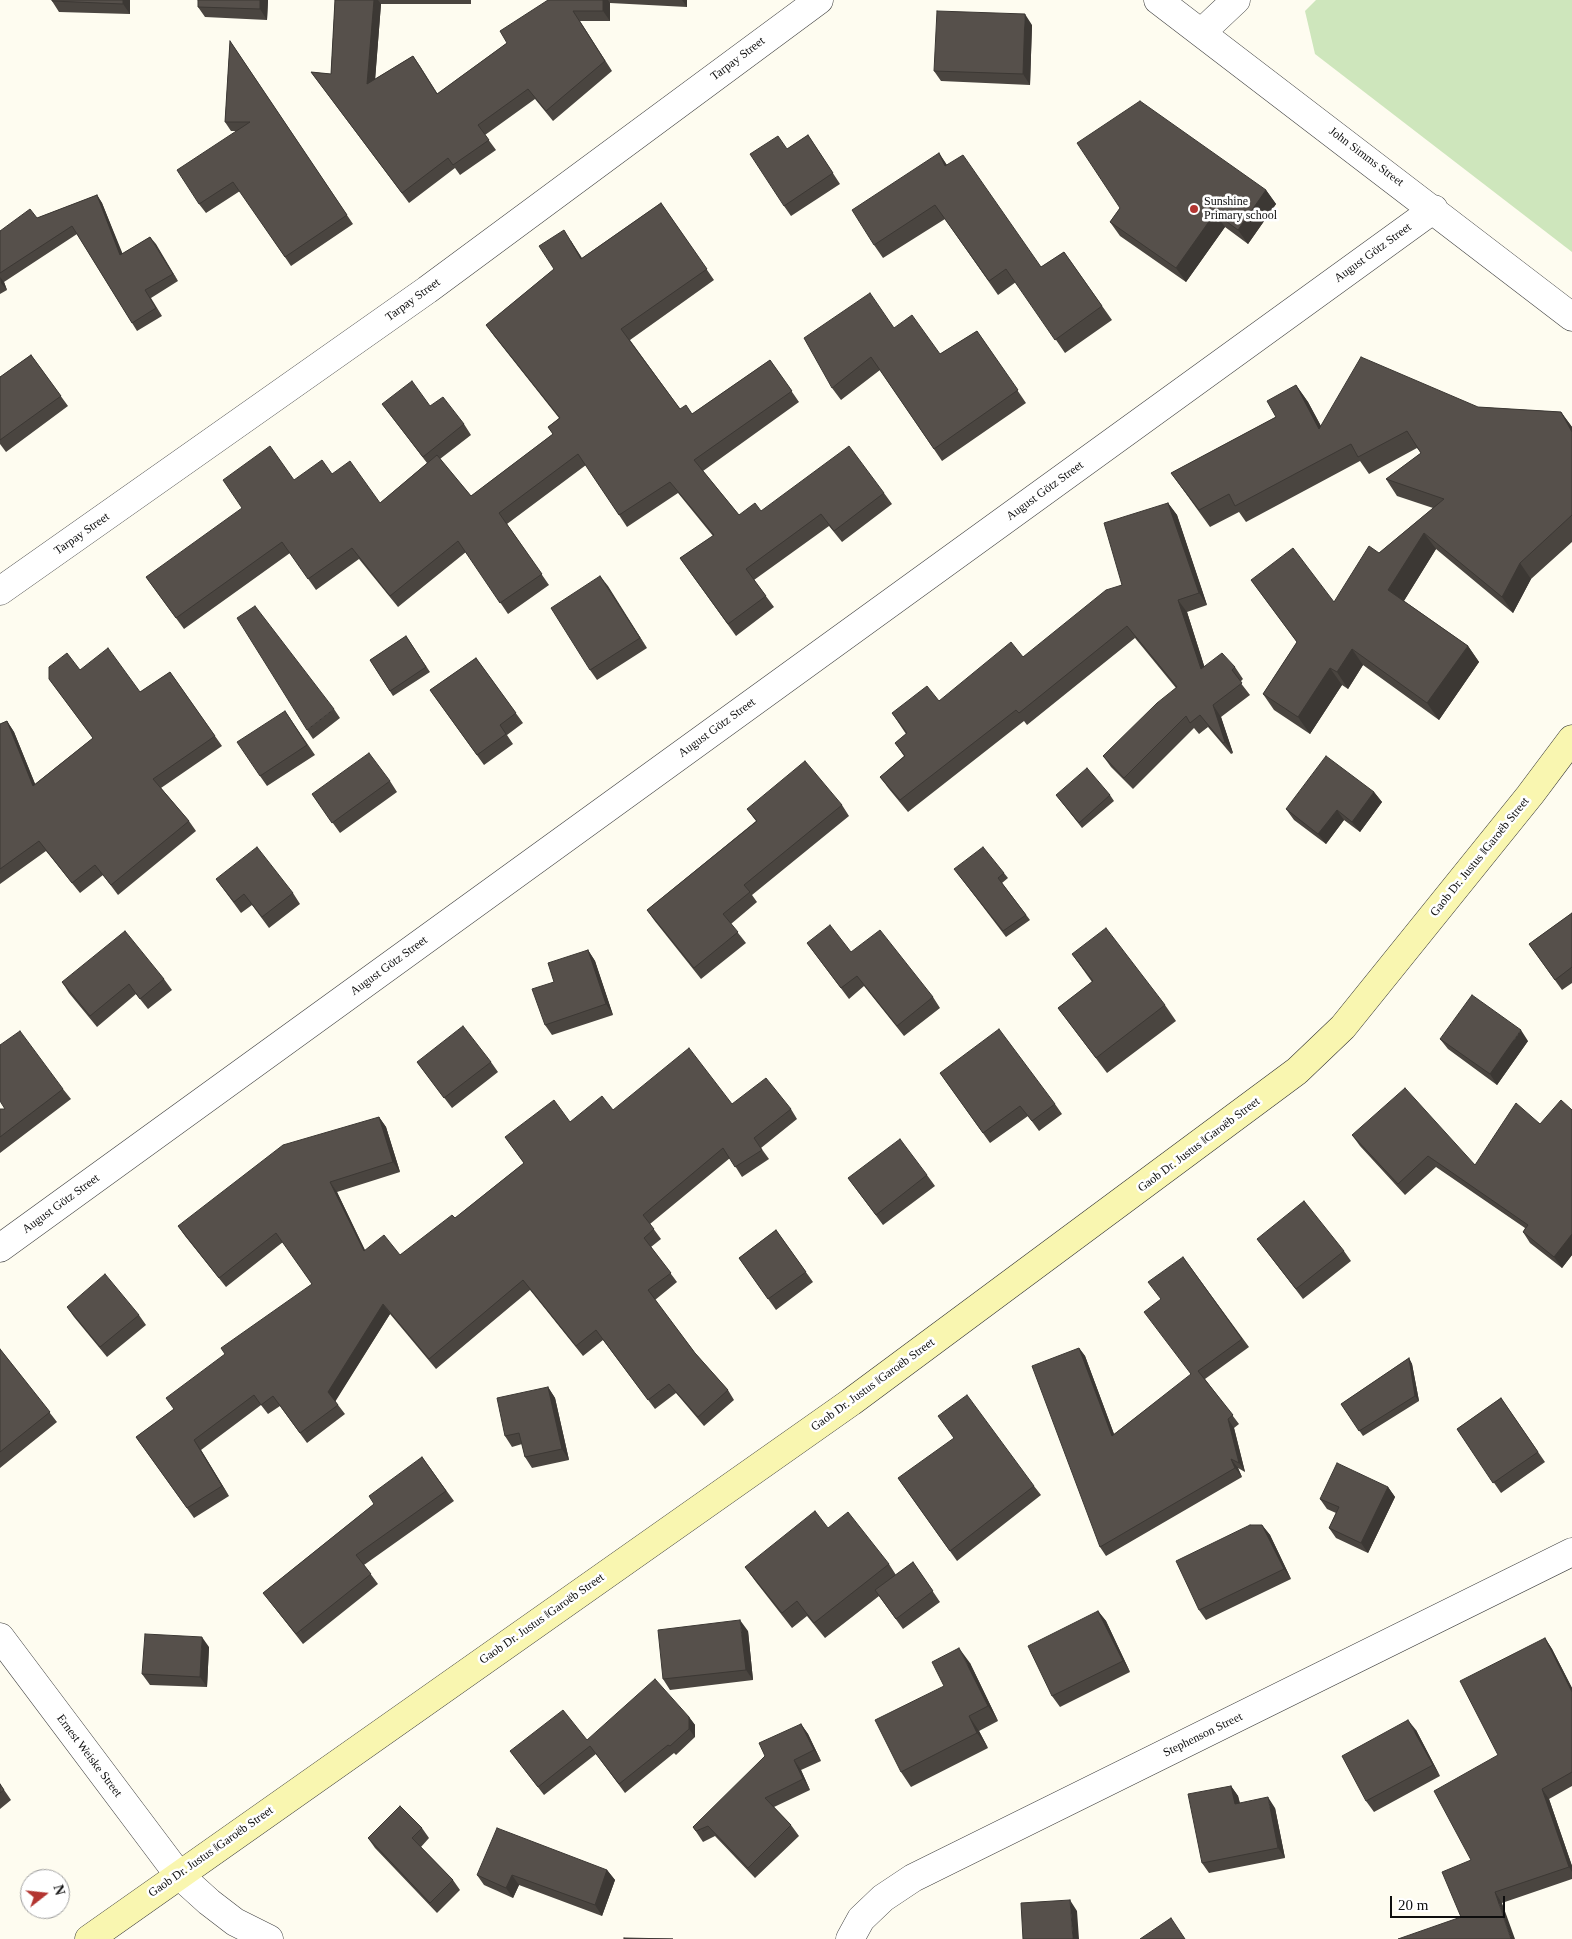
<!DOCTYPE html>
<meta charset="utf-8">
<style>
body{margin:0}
#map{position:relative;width:1572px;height:1939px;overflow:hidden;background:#fefcf0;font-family:"Times New Roman",serif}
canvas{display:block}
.north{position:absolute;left:20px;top:1869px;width:50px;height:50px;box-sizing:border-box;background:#fff;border:1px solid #9f9f9f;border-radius:50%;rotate:74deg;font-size:14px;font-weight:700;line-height:20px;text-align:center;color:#0e0e0e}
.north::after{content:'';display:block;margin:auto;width:18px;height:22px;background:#b33531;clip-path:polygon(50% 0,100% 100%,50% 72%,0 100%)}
.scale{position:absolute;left:1390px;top:1896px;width:115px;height:22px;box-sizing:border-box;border:2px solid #0e0e0e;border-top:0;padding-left:6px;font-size:15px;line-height:18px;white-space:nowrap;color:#0e0e0e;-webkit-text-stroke:4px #fff;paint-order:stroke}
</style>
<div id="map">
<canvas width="1572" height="1939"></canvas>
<div class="north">N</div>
<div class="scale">20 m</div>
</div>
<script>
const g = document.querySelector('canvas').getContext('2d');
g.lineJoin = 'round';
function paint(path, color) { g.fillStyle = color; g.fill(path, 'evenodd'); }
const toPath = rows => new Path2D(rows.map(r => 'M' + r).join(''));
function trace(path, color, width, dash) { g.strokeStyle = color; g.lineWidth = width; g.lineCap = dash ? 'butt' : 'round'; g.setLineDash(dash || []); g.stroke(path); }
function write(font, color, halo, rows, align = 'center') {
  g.font = font + ' "Times New Roman",serif'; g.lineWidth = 5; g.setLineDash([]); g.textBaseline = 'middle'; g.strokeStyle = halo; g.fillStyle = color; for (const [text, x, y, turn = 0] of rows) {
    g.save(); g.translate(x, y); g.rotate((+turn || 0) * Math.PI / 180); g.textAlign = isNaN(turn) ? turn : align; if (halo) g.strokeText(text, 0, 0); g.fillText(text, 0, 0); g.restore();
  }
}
const green = toPath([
 [1316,0,1572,0,1572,252,1315,54,1305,11]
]);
const street = toPath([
 [1158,0,1572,317],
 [1202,32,1236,0],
 [0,591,427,290,819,0],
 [0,1248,1434,209],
 [0,1637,178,1874,209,1902,235,1922,269,1939],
 [850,1939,861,1919,883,1898,913,1878,1572,1552]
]);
const secondary = toPath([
 [89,1939,851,1402,1297,1071,1343,1027,1530,795,1572,739]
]);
const wall = toPath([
 [130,0,130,14,59,12,52,1],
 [198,0,268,0,267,20,205,17,198,7],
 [335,0,471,0,471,4,381,4,375,79,413,56,437,94,507,43,548,0,687,0,687,7,610,3,610,21,580,21,612,71,553,121,535,99,485,135,496,150,460,175,455,168,409,203,311,72,331,74],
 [1032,25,1030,85,941,81,934,71],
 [230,41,353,224,291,266,240,191,206,213,199,204,237,131,231,131,225,122],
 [808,135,840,184,791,216,784,206,787,149],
 [939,153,947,165,1041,267,1064,252,1112,320,1065,353,1016,282,998,295,945,219,883,258,874,245],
 [1266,190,1276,204,1248,244,1225,227,1186,282,1120,236,1110,222,1120,208],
 [97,195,102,203,122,254,150,237,178,281,151,298,162,316,137,331,77,234,4,282,7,290,0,294,0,231,37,218],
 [661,203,714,280,630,340,680,409,692,414,770,360,799,402,703,471,739,515,884,493,892,504,842,542,829,526,754,580,774,607,736,636,680,558,713,536,678,493,627,527,586,465,507,524,549,585,508,614,466,552,398,607,359,559,316,590,290,553,184,629,146,577,294,480,332,474,380,503,427,463,382,404,430,406,464,424,471,435,440,459,471,496,553,434,548,427,559,418,494,336,486,325,554,269,571,241,582,258],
 [894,328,940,354,977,331,1026,403,942,461,880,370,841,400,832,388],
 [31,355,68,406,6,452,0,444,0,377],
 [1296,385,1308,402,1321,426,1478,407,1561,412,1572,427,1572,542,1531,579,1513,613,1436,549,1404,601,1468,646,1479,662,1439,720,1363,665,1348,689,1342,685,1310,734,1274,710,1263,694,1297,642,1251,580,1334,602,1379,553,1433,508,1397,496,1386,479,1421,453,1417,448,1369,474,1360,461,1246,522,1239,512,1210,527,1171,473,1276,417],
 [1168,503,1177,515,1207,605,1187,612,1204,666,1235,667,1243,679,1240,682,1250,695,1221,717,1233,753,1231,754,1208,727,1199,734,1194,728,1133,789,1111,767,1103,756,1176,688,1135,638,1027,725,1024,721,908,812,889,789,880,777,904,756,895,743,906,734,892,713,939,701,1023,657,1122,585],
 [600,576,647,648,597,680,590,670],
 [406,636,430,672,393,696,370,660],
 [476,658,523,723,507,735,513,744,484,765,430,690],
 [80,670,140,692,170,672,222,746,161,788,189,821,196,831,118,895,103,875,80,893,46,851,0,884,0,724,7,721,14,732,35,784,93,738,49,679],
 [334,709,340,718,313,739,307,730],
 [285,711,315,755,267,786,260,776],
 [390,781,397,792,340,833,312,794],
 [1374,792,1382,802,1360,832,1344,820,1326,844,1294,820,1286,809],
 [1056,795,1110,795,1114,801,1082,828],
 [842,805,849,816,752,895,757,902,731,924,746,943,701,979,654,920,647,910,756,821,747,809],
 [1004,873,1008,878,1002,883,1030,920,1006,937,958,874],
 [216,879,293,893,300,904,269,928,252,905,241,913],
 [1572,913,1572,983,1562,990,1529,944],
 [807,943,851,952,933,997,940,1008,904,1036,864,986,849,999],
 [588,950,595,961,613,1015,552,1035,545,1025,554,982],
 [1072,954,1165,1005,1176,1021,1107,1073,1058,1008,1092,982],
 [164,979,172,990,148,1009,136,994,97,1027,69,993,62,982],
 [1440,1039,1528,1041,1497,1085,1448,1049],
 [417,1062,491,1062,498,1072,452,1108],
 [940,1073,1055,1104,1062,1114,1039,1131,1028,1116,990,1143],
 [63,1089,71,1099,0,1153,0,1109,5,1109],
 [732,1104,791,1109,797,1119,761,1148,769,1159,742,1177,730,1158,650,1224,661,1239,651,1247,677,1282,655,1300,695,1353,728,1390,734,1400,704,1426,676,1393,655,1409,603,1340,583,1356,530,1290,436,1369,390,1314,335,1401,345,1414,307,1443,280,1406,268,1414,261,1405,201,1450,229,1496,194,1518,136,1437,174,1409,225,1354,312,1284,283,1242,226,1287,185,1236,178,1226,379,1117,386,1127,400,1172,337,1192,365,1250,400,1255,455,1218,524,1163,505,1137,570,1122,613,1110],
 [1572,1110,1572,1255,1562,1268,1530,1243,1523,1232,1525,1228,1436,1167,1405,1195,1360,1146,1352,1135,1475,1165,1540,1124],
 [927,1175,935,1186,883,1225,848,1178],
 [776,1230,813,1282,776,1310,739,1258],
 [1257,1239,1344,1251,1351,1261,1303,1299],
 [1183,1257,1249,1347,1205,1379,1239,1424,1234,1428,1245,1472,1238,1468,1242,1477,1106,1556,1100,1547,1079,1348,1085,1356,1114,1434,1191,1375,1161,1300],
 [67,1307,139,1315,146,1325,107,1357,74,1317],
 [0,1349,57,1422,0,1468],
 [1409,1358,1412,1364,1419,1401,1363,1436,1341,1404],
 [548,1387,555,1398,569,1460,532,1468,525,1457,522,1444,512,1447,505,1436],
 [1501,1398,1545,1462,1501,1493,1457,1429],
 [422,1457,454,1501,364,1565,378,1584,303,1644,271,1603,263,1593,374,1504],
 [898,1478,1034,1486,1041,1495,957,1561],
 [1388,1487,1395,1497,1368,1553,1336,1538,1329,1528,1336,1513,1327,1509,1320,1499],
 [1262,1525,1270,1535,1291,1579,1206,1620,1199,1610],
 [828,1528,889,1564,896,1575,913,1562,940,1602,903,1629,879,1596,825,1638,807,1616,792,1628,756,1582,745,1567],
 [1098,1611,1106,1621,1130,1672,1060,1707,1052,1696],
 [748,1631,753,1680,670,1690,663,1679],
 [1545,1638,1552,1649,1572,1688,1572,1786,1549,1799,1572,1866,1572,1879,1461,1917,1471,1860,1498,1755],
 [209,1647,207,1687,150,1685,142,1674],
 [970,1663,998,1721,979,1731,988,1748,911,1787,901,1772,944,1686],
 [689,1717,695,1725,695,1737,676,1755,674,1753,625,1793,596,1754,544,1795,510,1751,587,1740],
 [801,1724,808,1734,821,1761,801,1770,810,1790,774,1807,791,1825,799,1836,755,1878,715,1836,703,1842,693,1827],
 [1416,1730,1440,1776,1374,1812,1366,1801],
 [0,1784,11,1800,0,1809],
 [1231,1786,1238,1796,1240,1803,1275,1808,1285,1858,1209,1873,1202,1863],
 [422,1828,429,1838,421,1847,453,1880,460,1890,437,1913,375,1848,368,1838],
 [607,1870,615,1880,602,1916,519,1885,513,1898,484,1885,477,1875]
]);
const shadedWall = toPath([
 [123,0,130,0,130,14,123,4],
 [260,0,268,0,267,20,260,9],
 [374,0,378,0,381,4,374,94,367,84],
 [603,0,608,0,610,3,610,21,603,11],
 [682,0,687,0,687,7],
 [1025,14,1032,25,1030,85,1023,74],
 [413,56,420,66,444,104,437,94],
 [939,153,948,167,945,166],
 [1266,190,1276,204,1248,244,1238,230],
 [97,195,102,203,126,262,120,255],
 [1215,213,1225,227,1186,282,1176,268],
 [564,230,571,241,589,270,581,259],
 [150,237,156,244,178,281,173,274],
 [0,277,4,282,7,290,1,283],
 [1296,385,1308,402,1331,445,1319,429],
 [1561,412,1572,427,1572,432],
 [1168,503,1177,515,1207,605,1199,593],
 [1424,533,1436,549,1400,607,1388,590],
 [1520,563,1531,579,1513,613,1502,597],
 [600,576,608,586,647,648,640,638],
 [1178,600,1187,612,1209,681,1201,669],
 [1468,646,1479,662,1439,720,1427,703],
 [1352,649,1363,665,1348,689,1337,672],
 [1330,668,1342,685,1310,734,1298,717],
 [1213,705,1221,717,1233,753,1225,742],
 [7,721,14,732,40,796,33,786],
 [1374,792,1382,802,1360,832,1352,822],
 [1337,810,1344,820,1326,844,1318,834],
 [588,950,595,961,613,1015,606,1004],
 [1521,1030,1528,1041,1497,1085,1490,1074],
 [379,1117,386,1127,400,1172,393,1162],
 [330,1182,337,1192,370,1261,364,1251],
 [1572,1234,1572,1255,1562,1268,1554,1257],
 [383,1304,390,1314,335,1402,328,1392],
 [1079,1348,1085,1356,1118,1445,1112,1436],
 [1409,1358,1412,1364,1419,1401,1415,1396],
 [548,1387,555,1398,569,1460,562,1449],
 [1228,1419,1234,1428,1245,1472,1239,1463],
 [194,1440,201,1450,229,1496,222,1486],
 [1231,1459,1238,1468,1242,1477,1235,1468],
 [1388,1487,1395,1497,1368,1553,1361,1543],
 [1262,1525,1270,1535,1291,1579,1284,1569],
 [1098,1611,1106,1621,1130,1672,1123,1661],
 [740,1620,748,1631,753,1680,746,1670],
 [202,1637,209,1647,207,1687,200,1677],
 [1545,1638,1552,1649,1572,1688,1572,1692],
 [959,1648,970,1663,998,1721,988,1706],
 [969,1716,979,1731,988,1748,977,1733],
 [689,1717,695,1725,695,1737,689,1729],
 [1408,1720,1416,1730,1440,1776,1433,1765],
 [801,1724,808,1734,821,1761,814,1750],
 [794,1760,801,1770,810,1790,803,1779],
 [1231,1786,1238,1796,1242,1814,1235,1804],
 [1542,1789,1549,1799,1572,1866,1572,1872,1569,1867],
 [1268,1797,1275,1808,1285,1858,1278,1848],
 [607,1870,615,1880,602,1916,595,1905],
 [512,1875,519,1885,513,1898,506,1888],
 [1495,1892,1502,1903,1515,1939,1511,1939],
 [1070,1900,1077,1911,1079,1939,1073,1939]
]);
const building = toPath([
 [52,0,123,0,123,4,52,1,52,0],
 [198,0,260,0,260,9,198,7,198,0],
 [335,0,374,0,367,84,413,56,437,94,507,43,500,31,548,0,603,0,603,11,573,11,605,61,546,111,528,89,478,125,489,140,453,165,448,158,402,193,311,72,331,74,335,0],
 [937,11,1025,14,1023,74,934,71,937,11],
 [230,41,347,215,285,257,233,182,199,204,177,170,250,122,225,122,230,41],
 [1140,101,1266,190,1238,230,1215,213,1176,268,1110,222,1120,208,1077,143,1140,101],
 [808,135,833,173,784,206,750,154,778,136,787,149,808,135],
 [939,153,945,166,963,155,1041,267,1064,252,1102,306,1055,340,1006,269,989,281,935,205,874,245,852,210,939,153],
 [97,195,120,255,150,237,173,274,145,290,156,308,132,323,72,226,0,273,0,231,30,209,37,218,97,195],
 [661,203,707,269,621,329,680,409,686,405,692,414,770,360,792,391,694,460,739,515,755,503,761,511,849,446,884,493,834,531,821,514,746,569,766,596,728,624,680,558,714,535,670,482,619,515,578,454,499,513,542,574,500,603,458,541,390,596,352,548,308,579,282,542,176,618,146,577,242,508,223,480,270,446,294,480,322,460,332,474,350,461,380,503,437,455,471,496,553,434,548,427,560,418,486,325,554,269,539,246,564,230,581,259,661,203],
 [870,293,894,328,912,315,940,354,977,331,1018,390,934,449,871,357,832,388,804,338,870,293],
 [31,355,61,396,0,440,0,377,31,355],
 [1361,357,1478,407,1561,412,1572,432,1572,515,1520,563,1502,597,1424,533,1388,590,1468,646,1427,703,1352,649,1337,672,1330,668,1298,717,1263,694,1297,642,1251,580,1293,548,1334,602,1369,546,1379,553,1444,499,1386,479,1421,453,1407,431,1358,457,1351,444,1235,506,1229,494,1199,510,1171,473,1276,417,1267,401,1296,385,1319,429,1361,357],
 [412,381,430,406,443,397,464,424,423,457,382,404,412,381],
 [1168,503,1199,593,1178,600,1201,669,1222,653,1235,667,1232,670,1242,683,1213,705,1225,742,1223,743,1200,715,1190,723,1186,716,1124,778,1103,756,1157,703,1177,687,1127,626,1019,713,1016,710,900,800,880,777,905,756,895,743,907,733,892,713,927,686,939,701,1011,642,1023,657,1106,590,1122,585,1104,523,1168,503],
 [600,576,640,638,590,670,551,608,600,576],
 [255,606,334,709,307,730,237,618,255,606],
 [406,636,426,667,390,691,370,660,406,636],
 [108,648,140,692,170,672,215,736,153,779,189,821,111,885,95,865,72,883,39,841,0,869,0,724,7,721,33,786,93,738,49,679,49,667,67,653,80,670,108,648],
 [476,658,516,713,500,725,506,734,477,755,430,690,476,658],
 [285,711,307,745,260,776,237,742,285,711],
 [369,753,390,781,332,823,312,794,369,753],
 [1326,756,1374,792,1352,822,1337,810,1318,834,1286,809,1326,756],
 [805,761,842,805,744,885,750,892,723,914,738,932,694,968,647,910,757,821,747,809,805,761],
 [1087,768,1110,795,1079,823,1056,795,1087,768],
 [257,847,293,893,262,917,244,894,234,902,216,879,257,847],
 [983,847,1004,873,998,878,1026,915,1003,931,954,869,983,847],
 [1572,913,1572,967,1555,980,1529,944,1572,913],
 [830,925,851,952,880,930,933,997,897,1026,857,976,841,988,807,943,830,925],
 [1106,928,1165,1005,1096,1058,1058,1008,1093,981,1072,954,1106,928],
 [125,931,164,979,140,999,129,984,90,1016,62,982,125,931],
 [588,950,606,1004,545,1025,532,989,554,982,548,963,588,950],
 [1472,995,1521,1030,1490,1074,1440,1039,1472,995],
 [463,1026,491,1062,444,1098,417,1062,463,1026],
 [999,1029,1055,1104,1032,1121,1020,1106,983,1133,940,1073,999,1029],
 [20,1031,63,1089,0,1137,0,1109,5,1109,0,1101,0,1045,20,1031],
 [689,1048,732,1104,766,1078,791,1109,754,1138,762,1150,735,1167,723,1148,643,1215,654,1229,644,1238,671,1273,648,1290,695,1353,728,1390,698,1417,669,1384,648,1400,596,1330,576,1346,523,1280,429,1359,383,1304,328,1392,338,1405,300,1433,273,1396,261,1405,254,1395,194,1440,222,1486,187,1508,136,1437,174,1409,166,1398,225,1354,221,1348,312,1284,276,1233,219,1278,178,1226,283,1145,379,1117,393,1162,330,1182,364,1251,384,1235,400,1255,452,1215,455,1218,524,1163,505,1137,554,1100,570,1122,602,1096,613,1110,689,1048],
 [1405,1088,1475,1165,1516,1103,1540,1124,1561,1100,1572,1110,1572,1234,1554,1257,1523,1232,1528,1225,1428,1156,1398,1184,1352,1135,1405,1088],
 [900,1139,927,1175,876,1215,848,1178,900,1139],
 [1304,1201,1344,1251,1296,1289,1257,1239,1304,1201],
 [776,1230,806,1272,768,1299,739,1258,776,1230],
 [1183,1257,1242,1339,1198,1371,1233,1415,1228,1419,1239,1463,1231,1459,1235,1468,1100,1547,1032,1366,1079,1348,1112,1436,1191,1374,1144,1312,1161,1299,1148,1282,1183,1257],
 [105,1274,139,1315,100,1347,67,1307,105,1274],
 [0,1349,50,1412,0,1452,0,1349],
 [1409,1358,1415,1396,1359,1431,1341,1404,1409,1358],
 [548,1387,562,1449,525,1457,519,1433,505,1436,497,1398,548,1387],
 [967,1395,1034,1486,950,1551,898,1478,954,1438,938,1416,967,1395],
 [1501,1398,1538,1452,1493,1483,1457,1429,1501,1398],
 [422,1457,446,1491,356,1555,371,1574,296,1634,263,1593,374,1504,369,1496,422,1457],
 [1337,1463,1388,1487,1361,1543,1329,1528,1339,1507,1320,1499,1337,1463],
 [815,1511,828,1528,848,1512,889,1564,814,1623,797,1601,782,1613,745,1567,815,1511],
 [1250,1525,1262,1525,1284,1569,1199,1610,1176,1561,1250,1525],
 [913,1562,933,1591,896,1619,875,1590,913,1562],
 [1098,1611,1123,1661,1052,1696,1028,1646,1098,1611],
 [740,1620,746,1670,663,1679,658,1630,740,1620],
 [145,1634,202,1637,200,1677,142,1674,145,1634],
 [1545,1638,1572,1692,1572,1772,1542,1789,1569,1867,1495,1892,1511,1939,1398,1939,1461,1917,1442,1872,1471,1860,1434,1791,1498,1755,1460,1681,1545,1638],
 [959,1648,988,1706,969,1716,977,1733,901,1772,875,1720,944,1686,932,1662,959,1648],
 [655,1679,689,1717,689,1729,670,1746,668,1745,619,1784,590,1746,538,1787,510,1751,563,1710,587,1740,655,1679],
 [1408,1720,1433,1765,1366,1801,1342,1756,1408,1720],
 [801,1724,814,1750,794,1760,803,1779,765,1798,791,1825,748,1868,708,1826,696,1831,693,1827,765,1756,759,1743,801,1724],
 [0,1784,4,1790,0,1793,0,1784],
 [1231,1786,1235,1804,1268,1797,1278,1848,1202,1863,1188,1794,1231,1786],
 [400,1806,422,1828,412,1838,453,1880,430,1903,368,1838,400,1806],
 [497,1828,607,1870,595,1905,512,1875,506,1888,477,1875,497,1828],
 [1070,1900,1073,1939,1023,1939,1021,1903,1070,1900],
 [1171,1918,1185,1939,1140,1939,1171,1918],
 [624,1938,673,1939,624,1939,624,1938]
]);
const markers = [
 [1194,209,5,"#b33531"]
];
const streetNames = [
 ["Tarpay Street",738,59,-37],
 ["John Simms Street",1366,157,37],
 ["August Götz Street",1373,253,-36],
 ["Tarpay Street",413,300,-36],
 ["August Götz Street",1045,491,-36],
 ["Tarpay Street",82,534,-35],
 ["August Götz Street",717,728,-36],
 ["Gaob Dr. Justus ǁGaroëb Street",1480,857,-51],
 ["August Götz Street",389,966,-36],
 ["Gaob Dr. Justus ǁGaroëb Street",1199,1145,-37],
 ["August Götz Street",61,1204,-36],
 ["Gaob Dr. Justus ǁGaroëb Street",873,1385,-36],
 ["Gaob Dr. Justus ǁGaroëb Street",542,1619,-35],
 ["Stephenson Street",1203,1735,-26],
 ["Ernest Weiske Street",89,1756,53],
 ["Gaob Dr. Justus ǁGaroëb Street",211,1852,-35]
];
const poiNames = [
 ["Sunshine",1204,202],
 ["Primary school",1204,216]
];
paint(green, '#cee6bc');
trace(street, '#414141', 29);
trace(secondary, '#303030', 29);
trace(street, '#fff', 28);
trace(secondary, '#f9f6b0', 28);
paint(wall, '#4a4540');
paint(shadedWall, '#3c3834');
paint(building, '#56504b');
trace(building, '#3c3834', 1);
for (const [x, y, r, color] of markers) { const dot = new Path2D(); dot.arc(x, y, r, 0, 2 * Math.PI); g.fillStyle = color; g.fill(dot); trace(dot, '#fff', 2); }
write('12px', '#0e0e0e', '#fff', streetNames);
write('12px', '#0e0e0e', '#fff', poiNames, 'left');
</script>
